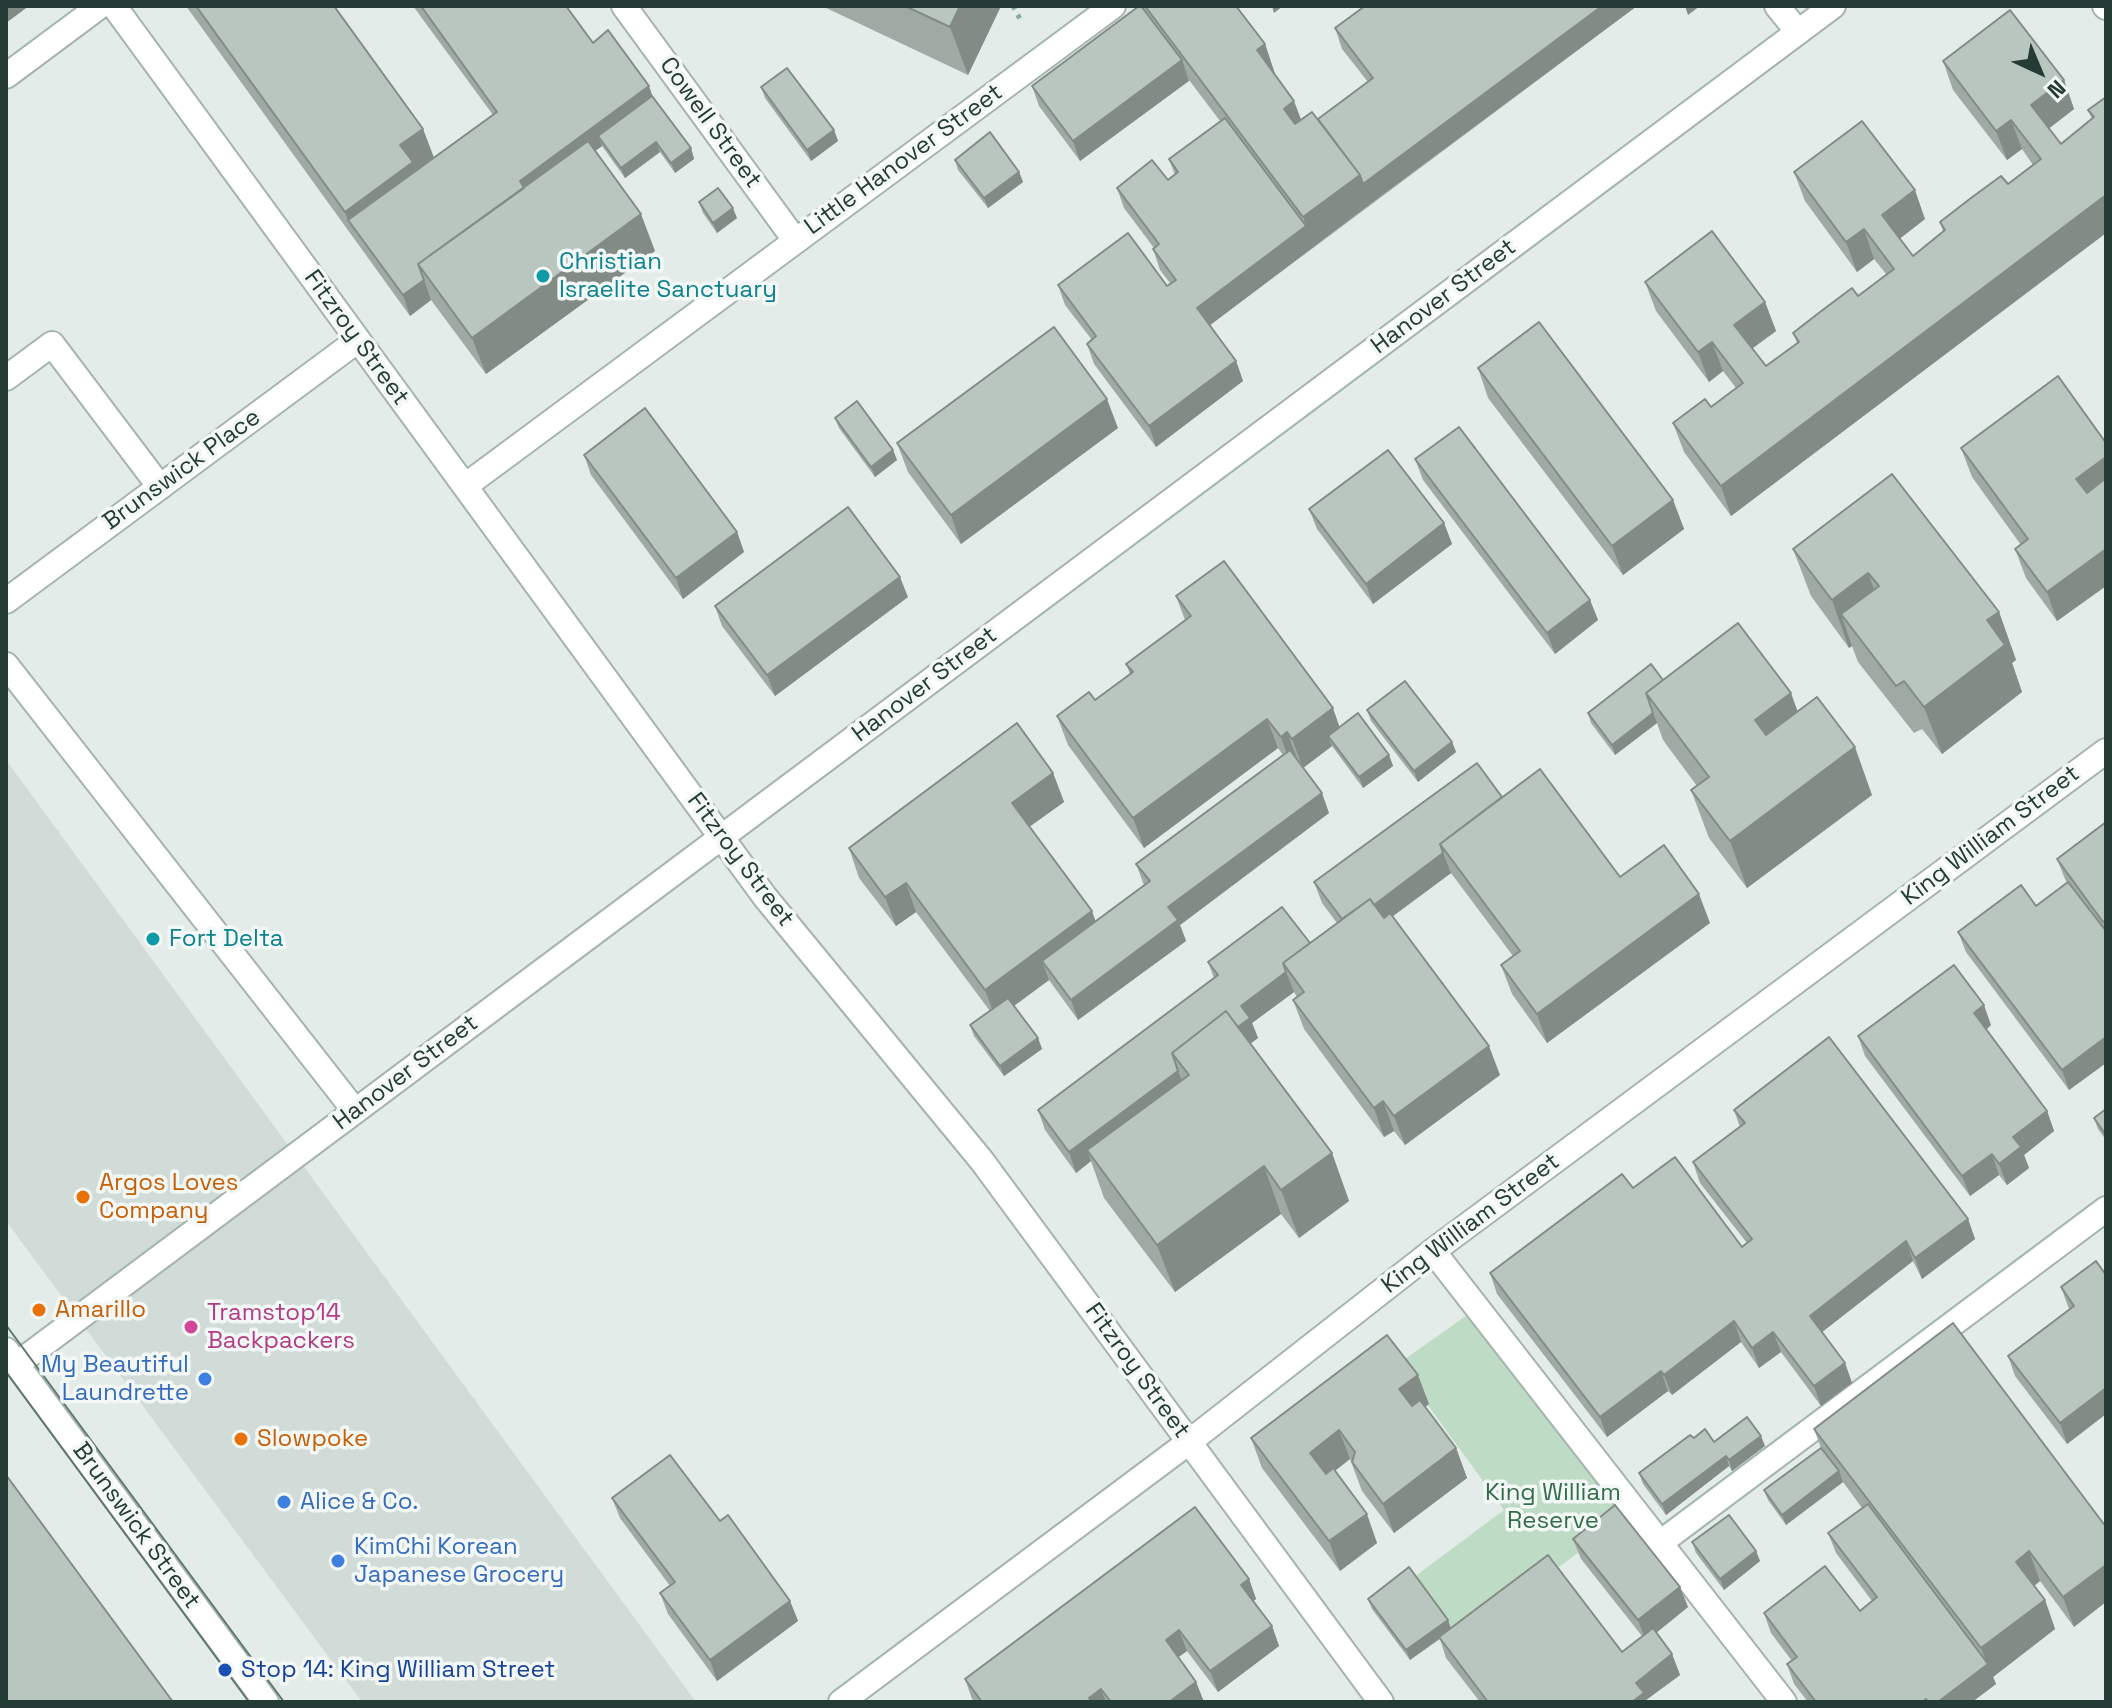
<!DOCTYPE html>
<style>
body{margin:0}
#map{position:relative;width:2112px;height:1708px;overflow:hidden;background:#e3ece8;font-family:"Space Grotesk",sans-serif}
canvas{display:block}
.frame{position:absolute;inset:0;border:8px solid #243c35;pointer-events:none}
.north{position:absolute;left:2000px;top:32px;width:80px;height:80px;-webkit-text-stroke:6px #f3f8f6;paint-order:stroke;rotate:136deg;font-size:22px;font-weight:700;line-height:32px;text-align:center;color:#243c35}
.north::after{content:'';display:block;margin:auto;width:28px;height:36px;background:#243c35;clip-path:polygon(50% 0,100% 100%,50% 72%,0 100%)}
</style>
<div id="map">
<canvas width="2112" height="1708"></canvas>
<div class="frame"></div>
<div class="north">N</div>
</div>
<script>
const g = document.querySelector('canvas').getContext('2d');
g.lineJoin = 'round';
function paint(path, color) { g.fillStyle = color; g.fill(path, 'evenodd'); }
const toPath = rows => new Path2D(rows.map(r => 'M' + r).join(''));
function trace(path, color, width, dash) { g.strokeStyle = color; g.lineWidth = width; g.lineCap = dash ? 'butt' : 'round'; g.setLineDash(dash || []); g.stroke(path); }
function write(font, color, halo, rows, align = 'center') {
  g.font = font + ' "Space Grotesk",sans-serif'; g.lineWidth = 7; g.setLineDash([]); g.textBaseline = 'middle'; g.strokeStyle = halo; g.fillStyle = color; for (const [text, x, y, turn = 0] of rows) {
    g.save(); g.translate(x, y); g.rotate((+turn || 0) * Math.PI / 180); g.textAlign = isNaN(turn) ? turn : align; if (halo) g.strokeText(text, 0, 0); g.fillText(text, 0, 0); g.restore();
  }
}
const built = toPath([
 [6,760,696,1702,362,1702,6,1221]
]);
const green = toPath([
 [1470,1313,1624,1518,1460,1642,1413,1578,1504,1510,1398,1364]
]);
const path = toPath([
 [1013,6,1020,19]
]);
const service = toPath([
 [1777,6,1798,32],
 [2105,6,2106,7],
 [6,378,52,344,160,487],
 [6,665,355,1111],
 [1433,1251,1784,1702],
 [1660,1543,2106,1209]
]);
const minor = toPath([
 [114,6,765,897,982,1161,1381,1702],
 [624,6,795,240],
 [6,76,100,6],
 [465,486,1113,6],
 [6,601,358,340],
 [17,1364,1833,6],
 [841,1702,1189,1442,1433,1251,2106,751]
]);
const tertiary = toPath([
 [6,1350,266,1702]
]);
const tram = toPath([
 [6,1325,284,1702],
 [6,1372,249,1702]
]);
const wall = toPath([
 [186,6,334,6,423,129,434,158,493,115,413,6,566,6,593,43,652,96,691,148,694,159,675,173,660,152,625,178,602,146,595,151,655,251,486,374,431,300,410,316],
 [822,6,1001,6,968,75],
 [1139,6,1236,6,1265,44,1275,74,1301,120,1318,119,1368,82,1342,49,1335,28,1637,6,1210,325,1236,361,1243,381,1156,447,1094,364,1087,344,1092,340,1065,305,1058,285,1167,286,1170,283,1160,270,1153,249,1154,248,1124,208,1117,188,1168,180,1175,175,1169,159,1220,121,1189,80,1080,161,1039,106,1032,86],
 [1943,61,2064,80,2074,109,2049,128,2061,144,2092,119,2088,110,2106,97,2106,233,1731,516,1684,452,1673,423,1711,407,1736,388,1723,371,1709,382,1656,311,1645,282,1765,302,1776,331,1752,349,1766,366,1797,343,1793,333,1858,296,1887,275,1874,259,1857,272,1805,201,1794,172,1925,219,1900,238,1913,256,1943,231,1940,222,2008,184,2033,165,2022,149,2007,160,1953,90],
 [761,87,834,130,838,141,811,161,765,98],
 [955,160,1019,172,1023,182,988,208,958,170],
 [699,202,737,218,717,233,703,213],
 [1478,368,1673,500,1684,529,1623,575,1488,398],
 [835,418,893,450,897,460,875,477,839,428],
 [1118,428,961,544,908,472,897,443],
 [2106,443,2106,586,2057,621,2026,578,2015,549,2021,545,1972,477,1961,448],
 [584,455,737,532,744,552,683,599,591,475],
 [1415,459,1590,600,1598,620,1555,654,1423,480],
 [1309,509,1444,523,1452,544,1373,604,1317,529],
 [1793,549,1999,612,2016,660,2012,663,2022,692,1942,754,1922,729,1914,733,1858,662,1852,646,1849,648,1811,596],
 [1176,596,1340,727,1389,755,1393,766,1363,788,1332,746,1303,768,1329,813,1180,925,1186,941,1078,1020,1049,980,1014,1006,1038,1038,1042,1049,1004,1076,974,1036,970,1025,990,1011,916,912,896,926,859,878,849,848,1053,773,1064,802,1029,827,1092,911,1095,922,1144,885,1136,864,1283,755,1278,748,1144,848,1068,745,1057,716,1095,700,1130,674,1126,664,1185,620],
 [908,597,775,696,722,626,715,606],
 [1663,680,1798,712,1872,795,1747,888,1709,838,1691,790,1697,786,1663,740,1657,723,1615,755,1591,723,1588,713],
 [1367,710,1452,742,1456,752,1418,782,1371,721],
 [1502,797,1620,877,1710,923,1547,1043,1512,994,1501,965,1513,956,1451,873,1393,916,1500,1075,1405,1145,1394,1131,1384,1137,1304,1029,1293,1000,1297,997,1294,992,1252,1023,1258,1038,1250,1044,1332,1153,1349,1201,1299,1238,1281,1214,1175,1292,1104,1198,1091,1161,1076,1173,1045,1130,1038,1110,1214,978,1208,962,1310,943,1337,923,1322,903,1314,882],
 [2106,822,2106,1063,2069,1090,1966,952,1958,932,2036,906,2067,883,2065,879,2057,859],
 [1991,1025,1986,1030,2047,1111,2054,1131,2024,1155,2029,1168,2007,1185,1999,1175,1970,1196,1865,1056,1858,1036],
 [2106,1109,2106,1140,2098,1129,2094,1118],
 [1734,1110,1968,1219,1975,1239,1922,1279,1913,1261,1822,1332,1845,1363,1852,1383,1821,1406,1781,1352,1759,1368,1741,1342,1672,1395,1668,1391,1607,1437,1497,1294,1490,1273,1633,1188,1742,1247,1747,1243,1700,1183,1693,1162,1740,1127],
 [2106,1275,2106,1414,2067,1444,2015,1376,2008,1356,2069,1309,2061,1287],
 [1429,1404,1425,1407,1456,1448,1467,1478,1394,1533,1362,1491,1350,1459,1335,1471,1377,1543,1340,1571,1262,1468,1251,1438],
 [1814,1429,2106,1527,2074,1627,2040,1581,2034,1586,2045,1600,2055,1629,1993,1677,1996,1684,1972,1702,1808,1702,1794,1684,1787,1664,1792,1661,1771,1633,1764,1613,1860,1611,1872,1601,1836,1553,1828,1533,1862,1508,1843,1482,1786,1525,1768,1500,1764,1490,1821,1448],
 [1694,1438,1714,1442,1765,1446,1732,1471,1729,1466,1666,1515,1643,1484,1639,1473],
 [612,1498,720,1521,790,1601,798,1621,717,1681,668,1614,660,1593,670,1586,620,1518],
 [1573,1539,1680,1587,1688,1607,1656,1633,1672,1654,1680,1675,1646,1700,1647,1702,1480,1702,1446,1658,1440,1639,1410,1660,1372,1609,1368,1599,1448,1620,1451,1628,1622,1652,1642,1636,1581,1559],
 [1692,1542,1756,1551,1760,1561,1724,1590,1696,1553],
 [1249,1579,1256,1599,1253,1601,1272,1626,1279,1646,1218,1692,1187,1651,1178,1657,1196,1682,1204,1702,974,1702,972,1699,965,1679]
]);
const shadedWall = toPath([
 [6,6,29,6,6,23],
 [960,6,1001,6,968,75,950,27],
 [1272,6,1283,6,1274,13],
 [1602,6,1637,6,1370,204,1363,184],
 [1685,6,1700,6,1688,15],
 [1265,44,1275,74,1268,80,1257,50],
 [1182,60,1189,81,1080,161,1073,141],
 [2064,80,2074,109,2042,134,2031,105],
 [649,86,656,106,598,136,602,146,527,201,520,181],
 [1294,101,1305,130,1294,139,1284,109],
 [2011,120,2022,149,2007,160,1996,131],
 [423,129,434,158,348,220,345,212,400,145],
 [834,130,838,141,811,161,807,150],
 [656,142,660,152,625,178,621,168],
 [691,148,694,159,675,173,671,163],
 [1019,172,1023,182,988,208,984,198],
 [1360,175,1370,204,1205,329,1197,308,1306,226,1303,217],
 [1915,190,1925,219,1893,244,1882,215],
 [2106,195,2106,233,1731,516,1721,486],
 [733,208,737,218,717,233,713,223],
 [641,214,655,251,486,374,472,338],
 [1864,229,1874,259,1857,272,1846,242],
 [424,280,431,300,410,316,403,295],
 [1765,302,1776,331,1744,354,1734,325],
 [1712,342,1723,371,1709,382,1698,352],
 [1236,361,1243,381,1156,447,1149,426],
 [1107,399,1118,428,961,544,951,515],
 [893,450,897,460,875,477,871,467],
 [2106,457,2106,494,2087,508,2076,479],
 [1673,500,1684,529,1623,575,1612,546],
 [1444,523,1452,544,1373,604,1366,584],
 [737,532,744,552,683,599,676,578],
 [2106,549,2106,586,2057,621,2047,592],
 [1868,573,1885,620,1841,614,1852,646,1849,648,1832,600],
 [900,577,908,597,775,696,767,675],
 [1590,600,1598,620,1555,654,1547,633],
 [1999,612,2016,660,2012,663,2022,692,1942,754,1924,707,1987,620],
 [1791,693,1808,740,1773,768,1755,720],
 [1333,708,1343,737,1328,736,1332,746,1303,768,1292,739],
 [1653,713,1657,723,1615,755,1612,745],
 [1267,719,1278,748,1144,848,1133,818],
 [1287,732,1298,761,1291,766,1281,737],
 [1452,742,1456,752,1418,782,1414,771],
 [1855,747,1872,795,1747,888,1730,841],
 [1389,755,1393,766,1363,788,1359,777],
 [1053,773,1064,802,1022,832,1012,803],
 [1322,793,1329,813,1180,925,1186,941,1078,1020,1071,1000,1168,907],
 [1443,853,1451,873,1354,945,1347,925],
 [906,883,916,912,896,926,885,897],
 [1699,894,1710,923,1547,1043,1537,1014],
 [1092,911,1102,940,1042,961,1049,980,996,1019,985,990],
 [1286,972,1294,992,1252,1023,1258,1038,1193,1086,1241,1006],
 [1984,1005,1991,1025,1981,1034,1974,1013],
 [2106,1037,2106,1063,2069,1090,2062,1070],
 [1038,1038,1042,1049,1004,1076,1000,1066],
 [1489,1046,1500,1075,1405,1145,1394,1116],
 [1178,1071,1186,1091,1087,1150,1091,1161,1076,1173,1069,1152],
 [1383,1101,1394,1131,1384,1137,1374,1108],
 [2047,1111,2054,1131,2024,1155,2029,1168,2007,1185,1999,1164,2013,1137],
 [1332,1153,1349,1201,1299,1238,1281,1190],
 [1992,1154,1999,1175,1970,1196,1962,1176],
 [1264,1166,1281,1214,1175,1292,1157,1245],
 [1968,1219,1975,1239,1922,1279,1915,1258],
 [1906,1241,1913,1261,1817,1336,1810,1316],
 [1734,1321,1741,1342,1672,1395,1664,1375],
 [1773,1332,1781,1352,1759,1368,1752,1348],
 [1845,1363,1852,1383,1821,1406,1814,1386],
 [1661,1371,1668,1391,1607,1437,1600,1417],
 [1418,1375,1429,1404,1410,1418,1399,1389],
 [2106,1388,2106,1414,2067,1444,2060,1423],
 [1339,1430,1350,1459,1320,1482,1310,1453],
 [1761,1436,1765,1446,1732,1471,1729,1460],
 [1456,1448,1467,1478,1394,1533,1383,1504],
 [1726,1456,1729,1466,1666,1515,1662,1504],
 [1839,1471,1843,1482,1786,1525,1782,1515],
 [1367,1514,1377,1543,1340,1571,1329,1541],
 [1756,1551,1760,1561,1724,1590,1720,1579],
 [2029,1551,2040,1581,2027,1592,2016,1562],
 [2106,1565,2106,1602,2074,1627,2063,1597],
 [1249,1579,1256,1599,1249,1605,1241,1585],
 [1680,1587,1688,1607,1646,1641,1638,1620],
 [2045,1600,2055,1629,1993,1677,1996,1684,1972,1702,1938,1702,1987,1664,1981,1648],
 [790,1601,798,1621,717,1681,710,1660],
 [1448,1620,1451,1630,1410,1660,1406,1650],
 [1272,1626,1279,1646,1218,1692,1210,1671],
 [1179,1630,1187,1651,1173,1661,1166,1640],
 [1672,1654,1680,1675,1646,1700,1647,1702,1632,1702,1636,1683],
 [1196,1682,1204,1702,1169,1702],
 [1101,1689,1106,1702,1090,1702,1089,1698]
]);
const building = toPath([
 [196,6,334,6,423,129,400,145,413,162,345,212,196,6],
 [421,6,566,6,593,43,608,30,649,86,520,181,524,188,418,264,424,280,403,295,348,220,497,112,421,6],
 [905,6,960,6,950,27,905,6],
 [1139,6,1141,6,1182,60,1073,141,1032,86,1139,6],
 [1145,6,1236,6,1265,44,1257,50,1294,101,1284,109,1295,124,1312,112,1360,175,1303,217,1145,6],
 [1365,6,1602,6,1363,184,1360,175,1318,119,1373,78,1335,28,1365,6],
 [2010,10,2064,80,2031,105,2061,144,2094,117,2088,110,2106,97,2106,195,1721,486,1673,423,1705,399,1711,407,1743,383,1712,342,1698,352,1645,282,1712,231,1765,302,1734,325,1766,366,1799,342,1793,333,1820,312,1852,288,1858,296,1894,269,1864,229,1846,242,1794,172,1862,121,1915,190,1882,215,1913,256,1945,230,1940,222,1971,198,2001,176,2008,184,2041,159,2011,120,1996,131,1943,61,2010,10],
 [787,68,834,130,807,150,761,87,787,68],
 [652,96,691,148,671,163,656,142,621,168,598,136,652,96],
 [1225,118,1306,226,1197,308,1236,361,1149,426,1087,344,1096,336,1058,285,1128,233,1167,286,1176,280,1153,249,1159,244,1117,188,1152,160,1168,180,1178,172,1169,159,1225,118],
 [990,132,1019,172,984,198,955,160,990,132],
 [588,141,641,214,472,338,418,264,588,141],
 [718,188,733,208,713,223,699,202,718,188],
 [1539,322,1673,500,1612,546,1478,368,1539,322],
 [1054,327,1107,399,951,515,897,443,1054,327],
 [2058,376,2106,443,2106,457,2076,479,2087,493,2106,478,2106,549,2047,592,2015,549,2028,539,1961,448,2058,376],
 [857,401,893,450,871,467,835,418,857,401],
 [645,408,737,532,676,578,584,455,645,408],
 [1459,427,1590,600,1547,633,1415,459,1459,427],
 [1388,450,1444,523,1366,584,1309,509,1388,450],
 [1892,474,1999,612,1987,620,2005,645,1924,707,1904,681,1896,686,1841,614,1879,586,1868,573,1832,600,1793,549,1892,474],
 [848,507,900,577,767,675,715,606,848,507],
 [1224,561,1333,708,1292,739,1287,732,1281,737,1267,719,1133,818,1057,716,1089,692,1095,700,1133,672,1126,664,1191,616,1176,596,1224,561],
 [1738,623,1791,693,1755,720,1766,735,1817,697,1855,747,1730,841,1691,790,1709,777,1646,693,1738,623],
 [1651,664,1663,680,1646,693,1653,713,1612,745,1588,713,1651,664],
 [1405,681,1452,742,1414,771,1367,710,1405,681],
 [1358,713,1389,755,1359,777,1328,736,1358,713],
 [1017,723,1053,773,1012,803,1092,911,985,990,906,883,885,897,849,848,1017,723],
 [1290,750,1322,793,1168,907,1178,920,1071,1000,1042,961,1150,881,1136,864,1290,750],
 [1477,763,1502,797,1440,844,1443,853,1374,905,1370,899,1342,919,1314,882,1477,763],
 [1540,769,1620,877,1664,845,1699,894,1537,1014,1501,965,1520,951,1440,844,1540,769],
 [2106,822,2106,920,2103,922,2057,859,2106,822],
 [2068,882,2106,931,2106,1037,2062,1070,1958,932,2021,885,2036,906,2068,882],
 [1370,899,1384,918,1390,913,1489,1046,1394,1116,1383,1101,1374,1108,1293,1000,1304,992,1283,963,1370,899],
 [1282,907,1310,943,1283,963,1286,972,1241,1006,1250,1018,1238,1027,1226,1011,1172,1053,1178,1071,1069,1152,1038,1110,1218,975,1208,962,1282,907],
 [1954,965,1984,1005,1974,1013,2047,1111,2013,1137,2021,1147,1999,1164,1992,1154,1962,1176,1858,1036,1954,965],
 [1008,998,1038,1038,1000,1066,970,1025,1008,998],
 [1226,1011,1332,1153,1281,1190,1264,1166,1157,1245,1087,1150,1189,1075,1172,1053,1226,1011],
 [1829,1037,1968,1219,1915,1258,1906,1241,1810,1316,1845,1363,1814,1386,1773,1332,1752,1348,1734,1321,1664,1375,1661,1371,1600,1417,1490,1273,1622,1174,1633,1188,1675,1157,1742,1247,1752,1239,1693,1162,1745,1123,1734,1110,1829,1037],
 [2106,1109,2106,1135,2094,1118,2106,1109],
 [2096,1261,2106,1275,2106,1388,2060,1423,2008,1356,2074,1306,2061,1287,2096,1261],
 [1953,1323,2106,1527,2106,1565,2063,1597,2029,1551,2016,1562,2045,1600,1981,1648,1814,1429,1953,1323],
 [1387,1335,1418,1375,1399,1389,1412,1406,1420,1400,1456,1448,1383,1504,1352,1462,1355,1452,1339,1430,1310,1453,1326,1474,1333,1468,1367,1514,1329,1541,1251,1438,1387,1335],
 [1747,1417,1761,1436,1729,1460,1726,1456,1662,1504,1639,1473,1690,1435,1694,1438,1705,1429,1714,1442,1747,1417],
 [1821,1448,1839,1471,1782,1515,1764,1490,1821,1448],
 [670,1455,720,1521,728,1515,790,1601,710,1660,660,1593,675,1582,612,1498,670,1455],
 [6,1475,173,1702,6,1702,6,1475],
 [1868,1504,1988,1664,1938,1702,1928,1702,1926,1699,1923,1702,1816,1702,1787,1664,1797,1657,1764,1613,1825,1566,1860,1611,1877,1597,1828,1533,1868,1504],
 [1615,1505,1680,1587,1638,1620,1573,1539,1615,1505],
 [1195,1507,1249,1579,1241,1585,1272,1626,1210,1671,1179,1630,1166,1640,1196,1682,1169,1702,1111,1702,1101,1689,1089,1698,1092,1702,982,1702,965,1679,1195,1507],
 [1729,1515,1756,1551,1720,1579,1692,1542,1729,1515],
 [1548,1555,1622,1652,1653,1628,1672,1654,1636,1683,1644,1693,1632,1702,1488,1702,1439,1637,1548,1555],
 [1409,1567,1448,1620,1406,1650,1368,1599,1409,1567]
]);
const markers = [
 [543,276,8,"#0f9aa8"],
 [153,939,8,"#0f9aa8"],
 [83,1197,8,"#e8710a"],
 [39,1310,8,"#e8710a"],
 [191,1327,8,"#d1479c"],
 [205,1379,8,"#3f7fe0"],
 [241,1439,8,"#e8710a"],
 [284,1502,8,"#3f7fe0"],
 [338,1561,8,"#3f7fe0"],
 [225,1670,8,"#1a4fb4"]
];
const streetNames = [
 ["Cowell Street",710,123,54],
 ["Little Hanover Street",904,160,-36],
 ["Hanover Street",1444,297,-37],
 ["Fitzroy Street",356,338,54],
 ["Brunswick Place",182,470,-36],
 ["Hanover Street",925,685,-37],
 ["King William Street",1991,836,-37],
 ["Fitzroy Street",740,860,53],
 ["Hanover Street",406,1073,-37],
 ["King William Street",1471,1224,-37],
 ["Fitzroy Street",1137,1371,54],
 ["Brunswick Street",136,1526,54]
];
const cultureNames = [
 ["Christian",559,262],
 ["Israelite Sanctuary",559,290],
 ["Fort Delta",169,939]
];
const foodNames = [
 ["Argos Loves",99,1183],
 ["Company",99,1211],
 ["Amarillo",55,1310],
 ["Slowpoke",257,1439]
];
const hotelNames = [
 ["Tramstop14",207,1313],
 ["Backpackers",207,1341]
];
const shopNames = [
 ["My Beautiful",189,1365,"right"],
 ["Laundrette",189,1393,"right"],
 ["Alice & Co.",300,1502],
 ["KimChi Korean",354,1547],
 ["Japanese Grocery",354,1575]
];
const parkNames = [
 ["King William",1553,1493],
 ["Reserve",1553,1521]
];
const transitNames = [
 ["Stop 14: King William Street",241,1670]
];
paint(built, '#d1dbd7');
paint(green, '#bedbc5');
trace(service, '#a6b4af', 28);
trace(minor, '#a6b4af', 28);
trace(tertiary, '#a6b4af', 28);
trace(path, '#86ad9f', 5, [4, 6]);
trace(service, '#fff', 24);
trace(minor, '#fff', 24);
trace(tertiary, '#fff', 24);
trace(tram, '#5f7770', 2);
paint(wall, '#9faaa5');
paint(shadedWall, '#828b86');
paint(building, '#b9c6c0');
trace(building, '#828b86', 2);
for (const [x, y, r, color] of markers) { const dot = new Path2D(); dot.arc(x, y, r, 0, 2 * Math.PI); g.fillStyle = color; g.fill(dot); trace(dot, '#f3f8f6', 3); }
write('24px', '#243c35', '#f3f8f6', streetNames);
write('24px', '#0d838f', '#f3f8f6', cultureNames, 'left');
write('24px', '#c56008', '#f3f8f6', foodNames, 'left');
write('24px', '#b23c85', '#f3f8f6', hotelNames, 'left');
write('24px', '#366cbe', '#f3f8f6', shopNames, 'left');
write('24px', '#326f48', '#f3f8f6', parkNames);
write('24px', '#164399', '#f3f8f6', transitNames, 'left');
</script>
